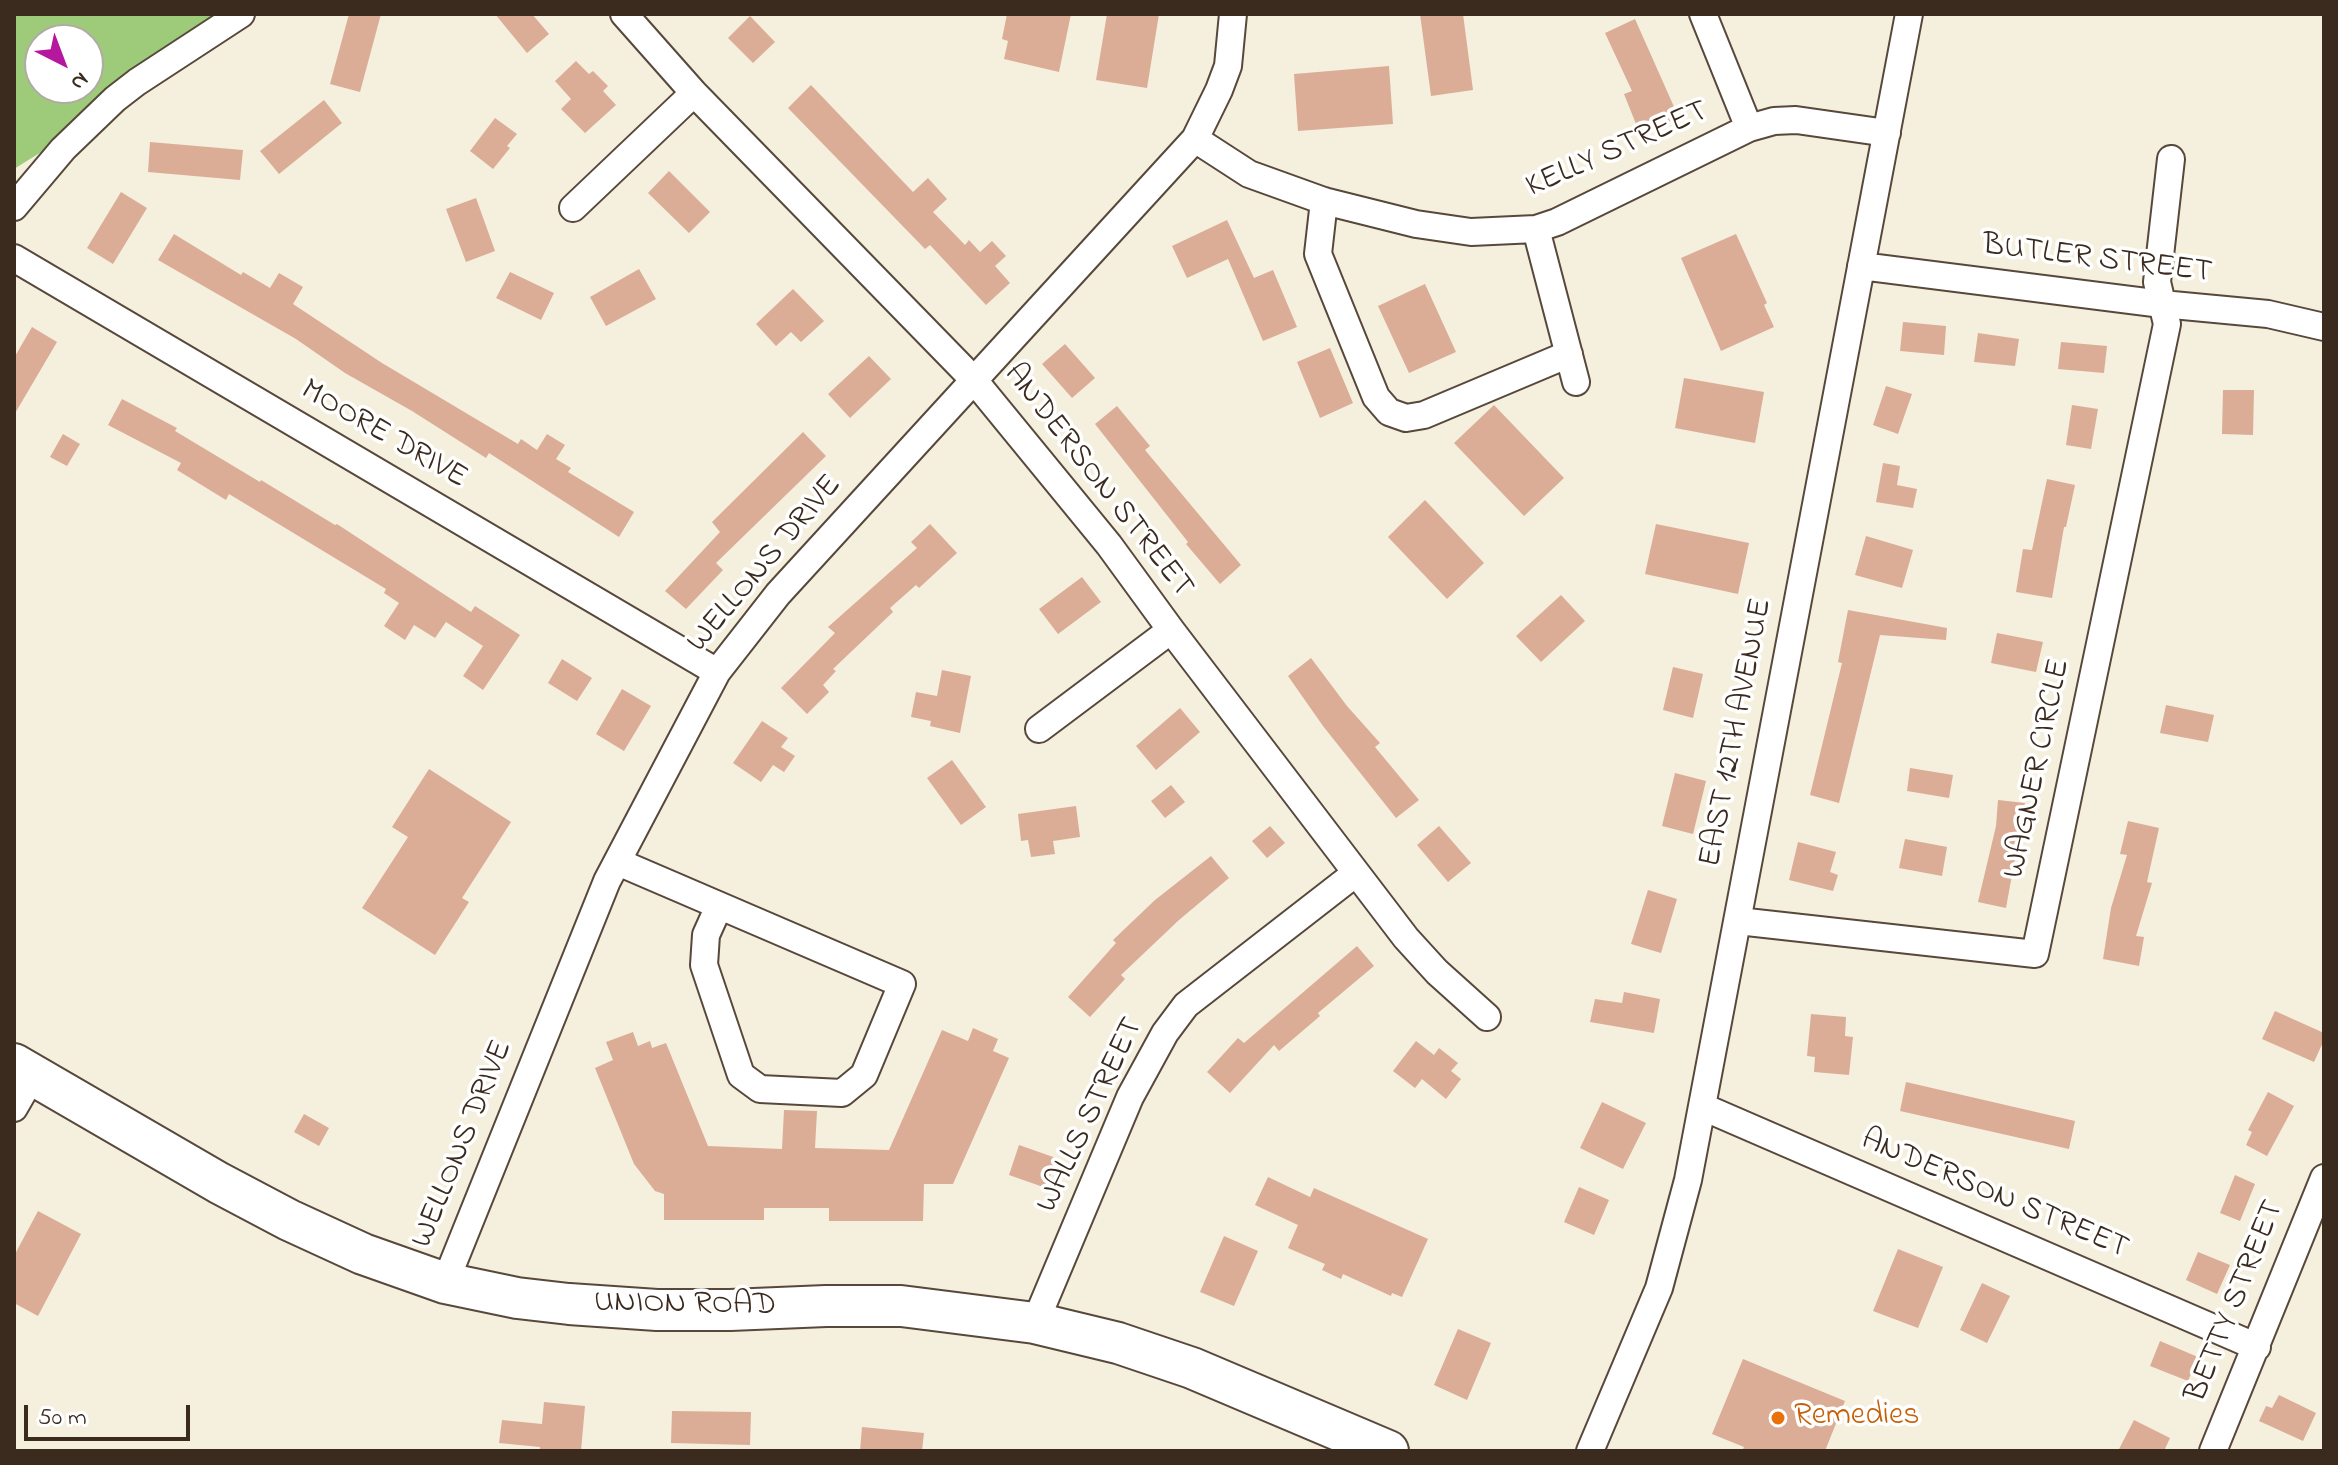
<!DOCTYPE html>
<style>
body{margin:0}
#map{position:relative;width:2338px;height:1465px;overflow:hidden;background:#f5efde;font-family:"Indie Flower",sans-serif}
canvas{display:block}
.frame{position:absolute;inset:0;border:16px solid #3b2a1e;pointer-events:none}
.north{position:absolute;left:24px;top:24px;width:80px;height:80px;box-sizing:border-box;background:#fff;border:2px solid #b1aaa5;border-radius:50%;rotate:138deg;font-size:22px;font-weight:700;line-height:32px;text-align:center;color:#3b2a1e}
.north::after{content:'';display:block;margin:auto;width:28px;height:36px;background:#b5179e;clip-path:polygon(50% 0,100% 100%,50% 72%,0 100%)}
.scale{position:absolute;left:24px;top:1405px;width:166px;height:36px;box-sizing:border-box;border:4px solid #3b2a1e;border-top:0;padding-left:10px;font-size:24px;line-height:28px;white-space:nowrap;color:#3b2a1e;-webkit-text-stroke:6px #fff;paint-order:stroke}
</style>
<div id="map">
<canvas width="2338" height="1465"></canvas>
<div class="frame"></div>
<div class="north">N</div>
<div class="scale">50 m</div>
</div>
<script>
const g = document.querySelector('canvas').getContext('2d');
g.lineJoin = 'round';
function paint(path, color) { g.fillStyle = color; g.fill(path, 'evenodd'); }
const toPath = rows => new Path2D(rows.map(r => 'M' + r).join(''));
function trace(path, color, width, dash) { g.strokeStyle = color; g.lineWidth = width; g.lineCap = dash ? 'butt' : 'round'; g.setLineDash(dash || []); g.stroke(path); }
function write(font, color, halo, rows, align = 'center') {
  g.font = font + ' "Indie Flower",sans-serif'; g.lineWidth = 7; g.setLineDash([]); g.textBaseline = 'middle'; g.strokeStyle = halo; g.fillStyle = color; for (const [text, x, y, turn = 0] of rows) {
    g.save(); g.translate(x, y); g.rotate((+turn || 0) * Math.PI / 180); g.textAlign = isNaN(turn) ? turn : align; if (halo) g.strokeText(text, 0, 0); g.fillText(text, 0, 0); g.restore();
  }
}
const green = toPath([
 [14,14,224,14,46,149,14,169],
 [40,40,88,40,88,88,40,88]
]);
const building = toPath([
 [349,14,381,14,360,92,330,84],
 [495,14,532,14,549,34,527,53],
 [1007,14,1071,14,1059,72,1004,59,1008,41,1002,39],
 [1107,14,1159,14,1147,88,1096,80],
 [1420,14,1463,14,1473,90,1431,96],
 [750,16,775,42,753,63,728,38],
 [1635,19,1679,118,1640,134,1624,94,1632,91,1605,33],
 [576,61,589,74,593,71,608,86,603,91,616,105,585,133,561,109,571,99,555,81],
 [1389,66,1393,124,1298,131,1294,74],
 [811,85,913,192,928,178,947,199,933,212,965,245,969,240,980,252,992,241,1006,256,995,266,1010,283,986,305,930,245,925,249,788,108],
 [324,100,342,123,279,174,260,151],
 [495,118,517,134,507,146,510,148,493,169,470,151],
 [150,142,243,150,240,180,148,172],
 [669,171,710,212,689,233,648,193],
 [121,192,147,208,113,264,87,248],
 [476,198,495,251,466,262,446,209],
 [1227,220,1254,278,1273,270,1297,327,1263,341,1228,259,1187,278,1172,246],
 [174,234,241,275,243,272,270,288,279,273,303,287,293,304,382,363,518,444,521,439,537,450,547,434,565,445,556,459,571,468,568,472,634,512,619,537,489,453,486,458,412,411,345,373,296,339,158,260],
 [1736,234,1767,303,1764,305,1774,327,1721,351,1681,258],
 [639,269,656,299,606,326,590,297],
 [510,272,554,293,541,320,496,298],
 [1425,284,1456,352,1409,373,1378,306],
 [793,289,824,321,801,342,791,332,776,346,756,324],
 [1903,322,1946,326,1944,355,1900,351],
 [32,327,57,342,14,415,14,358],
 [1978,333,2019,339,2015,366,1974,362],
 [2061,342,2107,346,2104,373,2058,369],
 [1065,344,1095,378,1072,398,1042,364],
 [1330,348,1353,403,1320,418,1297,362],
 [869,356,891,379,850,418,828,394],
 [1684,378,1764,392,1755,443,1675,428],
 [1886,386,1912,394,1898,434,1873,425],
 [2223,390,2254,390,2253,435,2222,434],
 [122,399,177,428,175,431,260,482,261,480,335,525,337,524,471,612,475,606,520,635,483,690,463,676,483,646,446,622,435,638,414,625,405,640,384,626,399,603,384,593,386,589,229,494,226,500,177,470,181,463,108,425],
 [1494,405,1564,478,1524,516,1454,443],
 [2072,405,2098,409,2091,449,2066,445],
 [1117,406,1150,446,1145,450,1241,565,1220,584,1186,544,1188,542,1095,424],
 [803,432,826,456,716,563,723,570,686,609,665,591,720,532,712,522],
 [63,434,80,444,67,466,50,457],
 [1883,463,1900,466,1897,485,1917,489,1913,508,1876,502],
 [2047,479,2075,485,2066,527,2064,527,2052,598,2016,592,2023,549,2032,550],
 [1425,500,1484,563,1447,599,1388,537],
 [930,524,957,553,919,588,916,585,890,608,893,612,833,669,836,671,823,685,829,692,807,714,781,688,835,633,828,627,917,548,911,542],
 [1656,524,1749,543,1738,594,1645,574],
 [1866,536,1913,550,1902,588,1855,575],
 [1082,577,1101,602,1058,634,1039,609],
 [1561,595,1585,621,1541,662,1516,636],
 [1848,610,1947,628,1946,640,1880,635,1839,803,1810,795,1842,663,1838,662],
 [1997,633,2043,642,2036,672,1991,663],
 [1311,658,1347,706,1380,743,1375,747,1419,800,1396,818,1323,726,1288,676],
 [562,659,592,678,577,701,548,683],
 [1673,667,1703,674,1693,718,1663,710],
 [942,670,971,676,960,733,930,726,931,721,911,717,916,692,937,696],
 [622,689,651,706,624,751,596,734],
 [2166,705,2214,715,2208,742,2160,733],
 [1180,708,1200,732,1156,770,1136,746],
 [762,721,788,738,781,747,795,756,784,772,773,765,761,782,733,763],
 [952,760,986,807,961,825,927,778],
 [1910,768,1953,775,1949,798,1907,791],
 [429,769,511,822,462,898,469,902,435,955,362,908,408,837,392,827],
 [1675,773,1706,781,1693,834,1662,826],
 [1171,785,1185,802,1165,818,1151,801],
 [1998,800,2025,803,2006,908,1978,902,1996,826],
 [1076,806,1080,837,1053,841,1055,854,1031,857,1028,840,1021,841,1018,814],
 [2128,821,2159,828,2147,882,2152,883,2136,936,2144,937,2139,966,2103,959,2111,908,2127,855,2120,854],
 [1270,826,1285,843,1267,858,1252,841],
 [1439,826,1471,863,1448,882,1417,845],
 [1905,839,1947,847,1942,876,1899,868],
 [1798,842,1836,852,1830,872,1838,875,1833,891,1789,880],
 [1211,856,1229,878,1179,920,1121,975,1125,979,1090,1017,1068,997,1116,943,1113,940,1155,900],
 [1648,890,1677,899,1661,953,1631,944],
 [1357,946,1374,966,1318,1013,1320,1016,1279,1051,1274,1045,1230,1093,1207,1072,1238,1038,1244,1043],
 [1624,992,1660,999,1654,1033,1590,1022,1595,999,1622,1003],
 [2275,1011,2324,1033,2324,1040,2314,1062,2262,1039],
 [1811,1014,1846,1017,1845,1036,1853,1037,1849,1075,1814,1072,1815,1057,1807,1056],
 [973,1028,998,1039,993,1051,1009,1058,953,1184,924,1184,923,1221,829,1221,829,1208,764,1208,764,1220,664,1220,664,1194,655,1191,634,1164,595,1068,613,1060,606,1042,633,1032,638,1046,650,1041,652,1048,666,1043,708,1146,782,1149,784,1110,817,1111,815,1148,889,1150,942,1030,968,1041],
 [1416,1041,1434,1055,1439,1048,1458,1063,1451,1071,1461,1079,1446,1099,1422,1079,1415,1088,1393,1071],
 [1906,1082,2075,1121,2069,1149,1900,1111],
 [2268,1092,2294,1106,2267,1156,2246,1145,2252,1132,2248,1130],
 [1602,1102,1646,1123,1623,1169,1580,1148],
 [304,1114,329,1128,319,1146,294,1132],
 [1019,1145,1056,1158,1046,1188,1009,1175],
 [2235,1175,2255,1184,2240,1221,2220,1213],
 [1268,1177,1310,1197,1314,1188,1428,1239,1402,1297,1392,1293,1391,1296,1343,1274,1341,1279,1322,1270,1325,1264,1288,1248,1298,1225,1255,1205],
 [1579,1187,1609,1200,1594,1235,1564,1222],
 [38,1211,81,1234,38,1316,14,1303,14,1256],
 [1224,1236,1258,1251,1234,1306,1200,1292],
 [1898,1249,1943,1267,1918,1328,1873,1311],
 [2198,1252,2230,1265,2217,1294,2186,1280],
 [1982,1283,2010,1296,1987,1343,1960,1330],
 [1458,1329,1491,1343,1467,1400,1434,1385],
 [2160,1341,2198,1357,2188,1381,2150,1366],
 [1743,1359,1845,1401,1825,1451,1742,1451,1744,1447,1712,1434],
 [2279,1395,2316,1413,2303,1441,2259,1421,2266,1406,2272,1408],
 [544,1402,585,1406,581,1451,540,1450,540,1447,499,1443,502,1420,542,1424],
 [672,1411,751,1412,750,1445,671,1443],
 [2134,1420,2170,1438,2164,1451,2118,1451],
 [862,1427,924,1433,922,1451,860,1451]
]);
const street = toPath([
 [624,14,694,93,973,379,1109,545,1171,630,1406,938,1437,972,1487,1017],
 [1703,14,1749,128],
 [1195,139,1249,174,1324,201,1416,224,1471,232,1536,229,1557,222,1749,128,1774,121,1796,120,1887,133],
 [1324,201,1318,254,1376,397,1389,412,1406,418,1424,415,1569,354],
 [14,207,63,149,115,99,137,82,241,14],
 [573,208,694,93],
 [1536,229,1576,382],
 [14,258,717,672],
 [1861,266,2162,304,2268,314,2324,327],
 [1039,729,1171,630],
 [618,862,902,984,864,1075,842,1093,760,1089,741,1075,704,965,706,935,719,906],
 [1738,921,2035,954,2167,324,2157,282,2171,159],
 [1703,1107,2257,1347],
 [14,1108,33,1075],
 [445,1283,607,881,717,672,778,594,1195,139,1219,90,1228,66,1233,14],
 [1035,1323,1130,1097,1165,1033,1186,1005,1356,873],
 [1590,1451,1659,1288,1688,1180,1909,14],
 [2213,1451,2324,1178]
]);
const primary = toPath([
 [14,1064,219,1183,289,1220,363,1254,445,1283,517,1298,569,1304,657,1310,730,1310,826,1306,901,1306,1035,1323,1118,1343,1192,1368,1388,1451]
]);
const markers = [
 [1778,1418,8,"#e8710a"]
];
const streetNames = [
 ["KELLY STREET",1618,151,-24],
 ["BUTLER STREET",2097,261,7],
 ["MOORE DRIVE",383,436,30],
 ["ANDERSON STREET",1097,482,52],
 ["WELLONS DRIVE",766,565,-50],
 ["EAST 12TH AVENUE",1738,733,-79],
 ["WAGNER CIRCLE",2039,769,-78],
 ["WALLS STREET",1092,1116,-65],
 ["WELLONS DRIVE",464,1145,-68],
 ["ANDERSON STREET",1994,1196,23],
 ["BETTY STREET",2237,1302,-68],
 ["UNION ROAD",685,1306,1]
];
const foodNames = [
 ["Remedies",1794,1418]
];
paint(green, '#9dcb79');
paint(building, '#dbad96');
trace(street, '#57483b', 30);
trace(primary, '#57483b', 44);
trace(street, '#fff', 26);
trace(primary, '#fff', 40);
for (const [x, y, r, color] of markers) { const dot = new Path2D(); dot.arc(x, y, r, 0, 2 * Math.PI); g.fillStyle = color; g.fill(dot); trace(dot, '#fff', 3); }
write('32px', '#3b2a1e', '#fff', streetNames);
write('32px', '#c56008', '#fff', foodNames, 'left');
</script>
